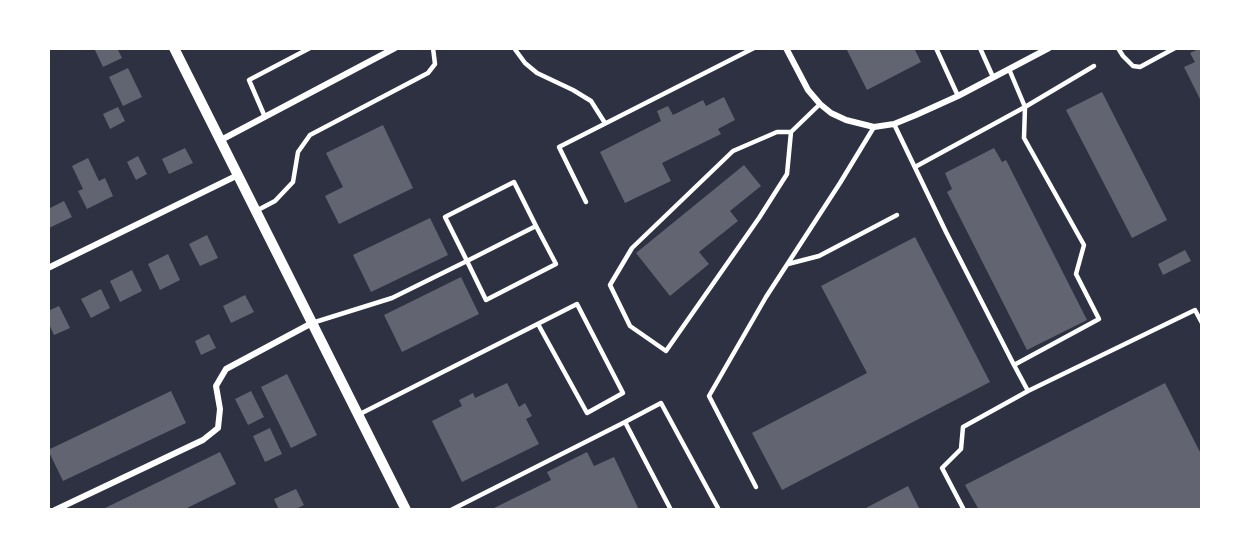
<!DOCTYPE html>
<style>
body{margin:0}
#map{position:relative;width:1250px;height:558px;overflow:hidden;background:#2d3142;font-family:Overpass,sans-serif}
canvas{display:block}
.frame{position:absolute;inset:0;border:50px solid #fff;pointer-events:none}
</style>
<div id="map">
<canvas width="1250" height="558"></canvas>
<div class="frame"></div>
</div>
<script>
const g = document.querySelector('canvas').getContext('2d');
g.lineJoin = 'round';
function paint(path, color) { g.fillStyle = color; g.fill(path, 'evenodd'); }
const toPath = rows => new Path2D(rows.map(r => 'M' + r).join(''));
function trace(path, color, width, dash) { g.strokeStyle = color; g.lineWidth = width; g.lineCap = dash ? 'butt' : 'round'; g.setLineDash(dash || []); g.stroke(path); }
const building = toPath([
 [94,48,117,48,122,58,103,67],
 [846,48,914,48,921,62,867,90],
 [1201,48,1202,48,1202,103,1184,67,1195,62,1190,53],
 [128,68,142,97,123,106,109,77],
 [1102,92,1167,220,1132,238,1066,110],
 [724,97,735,120,718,129,721,134,662,163,671,181,625,203,600,152,661,121,657,111,668,106,673,115,703,100,706,106],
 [118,107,125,121,110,129,103,114],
 [383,125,413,188,339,224,325,196,343,187,326,153],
 [185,148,193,163,169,174,162,159],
 [994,148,1002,162,1006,160,1087,320,1027,350,947,192,952,189,945,173],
 [138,156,147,174,136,180,127,162],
 [88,158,99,181,105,178,113,196,87,209,78,191,83,189,72,166],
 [744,165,761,186,730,211,738,221,699,252,709,264,670,296,636,253],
 [64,201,72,217,49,228,48,209],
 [430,218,448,255,371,292,353,255],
 [207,235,218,258,200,266,189,244],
 [915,237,990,382,782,490,752,433,867,373,821,286],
 [1185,250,1191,261,1163,275,1158,264],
 [168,254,180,280,160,290,148,264],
 [132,270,142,291,120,302,110,281],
 [461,277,479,314,402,352,384,315],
 [101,289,110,308,91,318,81,299],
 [245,295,254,312,231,323,223,306],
 [59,306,70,328,54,335,48,322,48,311],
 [209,334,216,348,201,355,195,341],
 [287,374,317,435,291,448,261,387],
 [507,383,519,407,525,403,532,416,526,419,539,444,462,482,432,421,462,406,459,400,473,393,475,398],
 [1165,383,1202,456,1202,510,979,510,965,485],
 [171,391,186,423,63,481,48,450],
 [251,391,264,417,248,425,235,399],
 [270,428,282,454,265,462,253,436],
 [220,452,236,484,183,510,101,510],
 [587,452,594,466,614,457,639,510,490,510,551,480,547,472],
 [908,486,920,510,862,510],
 [296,489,304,505,294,510,279,510,274,499]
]);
const service = toPath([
 [514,48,525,63,537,73,573,90,591,101,605,123],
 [936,48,958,96],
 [980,48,993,77],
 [1118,48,1123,56,1133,66,1140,67,1175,48],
 [265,117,249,80,310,48],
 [894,124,946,232,1014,365,1099,319,1076,274,1084,245,1024,138,1025,107,1009,69],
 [791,132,777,132,733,151,632,248,610,285,630,326,666,351,759,218,787,174,791,132,820,104],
 [915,167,1025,107,1094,66],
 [586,202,559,147,754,48],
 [256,211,275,201,293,182,298,152,310,135,428,73,435,64,433,48],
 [788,264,819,256,897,215],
 [312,323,392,298,467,261,536,226,514,182,445,217,467,261,486,300,556,264,536,226],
 [1014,365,1028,391,1195,310,1202,323],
 [358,415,577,304,623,393,587,413,538,324],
 [756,487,709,396,766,297,840,183,874,127],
 [451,510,625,422],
 [671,510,625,422,661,403,719,510],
 [964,510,942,468,961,449,963,427,1028,391]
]);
const minor = toPath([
 [786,48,808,90,820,104,831,113,846,120,874,127,894,124,916,115,958,96,1049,48],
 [221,140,395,48],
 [48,268,238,175],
 [55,510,203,440,218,428,220,409,216,386,226,369,312,323]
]);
const tertiary = toPath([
 [174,48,406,510]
]);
paint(building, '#626471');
trace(service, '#fff', 4.5);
trace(minor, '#fff', 6);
trace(tertiary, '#fff', 10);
</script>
